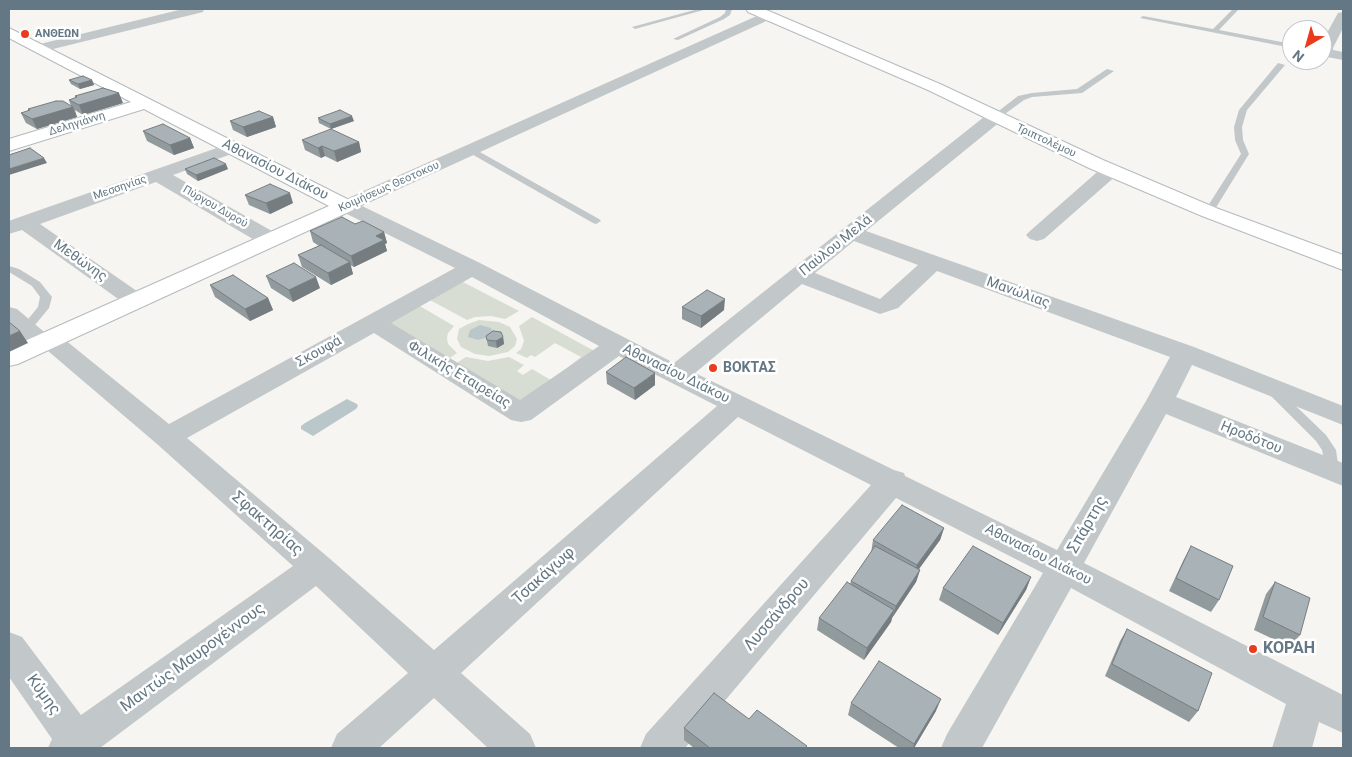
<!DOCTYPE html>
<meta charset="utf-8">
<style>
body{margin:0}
#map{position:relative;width:1352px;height:757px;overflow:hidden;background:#f6f5f1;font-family:Roboto,sans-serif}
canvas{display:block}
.frame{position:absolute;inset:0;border:10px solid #637884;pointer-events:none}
.north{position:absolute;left:1282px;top:20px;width:50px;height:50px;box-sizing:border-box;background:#fff;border:1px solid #c1c9ce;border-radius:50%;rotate:218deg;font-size:14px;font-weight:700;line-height:20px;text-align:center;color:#637884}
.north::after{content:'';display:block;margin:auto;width:18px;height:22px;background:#eb3a1c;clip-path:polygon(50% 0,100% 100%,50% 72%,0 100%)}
</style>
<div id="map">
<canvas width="1352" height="757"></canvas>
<div class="frame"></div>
<div class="north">N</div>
</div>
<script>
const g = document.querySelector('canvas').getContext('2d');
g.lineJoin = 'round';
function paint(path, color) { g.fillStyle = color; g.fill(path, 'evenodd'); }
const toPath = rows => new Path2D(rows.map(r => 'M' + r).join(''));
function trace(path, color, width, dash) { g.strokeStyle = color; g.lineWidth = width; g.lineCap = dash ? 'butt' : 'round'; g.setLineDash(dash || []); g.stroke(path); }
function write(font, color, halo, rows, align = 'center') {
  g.font = font + ' Roboto,sans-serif'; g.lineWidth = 5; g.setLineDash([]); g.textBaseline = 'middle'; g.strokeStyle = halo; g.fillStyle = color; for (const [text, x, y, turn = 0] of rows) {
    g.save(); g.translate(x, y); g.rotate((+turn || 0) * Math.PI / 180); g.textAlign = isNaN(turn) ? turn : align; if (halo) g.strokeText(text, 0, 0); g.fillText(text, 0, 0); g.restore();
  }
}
const green = toPath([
 [461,281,519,311,505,319,491,316,475,317,467,320,428,299],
 [418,305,454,326,448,333,447,338,448,344,457,353,444,362,383,325],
 [532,317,598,353,562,372,581,357,555,343,535,357,531,355,527,358,516,353,521,349,524,341,519,326],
 [479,320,499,322,510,327,517,339,515,346,508,352,489,356,475,354,461,347,457,339,459,329,468,324],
 [466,357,488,361,509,357,524,365,517,371,523,375,532,369,556,383,522,408,452,366]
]);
const water = toPath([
 [480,325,491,328,492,332,489,337,478,340,468,337,470,330],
 [347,399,357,404,358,406,356,409,313,436,301,429,301,426,305,423]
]);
const lane = toPath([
 [698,9,707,9,635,29,632,27,698,9],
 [726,9,732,9,730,15,724,19,678,40,673,39,720,17,725,13,726,9],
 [1233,9,1239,9,1219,30,1292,44,1292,48,1140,18,1143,16,1213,29,1233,9],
 [1278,63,1285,65,1247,110,1242,127,1243,140,1249,154,1212,214,1206,214,1204,212,1241,154,1235,140,1234,127,1239,110,1278,63],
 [1107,69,1114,71,1082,93,1032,97,1024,100,998,119,991,117,1018,96,1032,93,1077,89,1107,69],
 [471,147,599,219,601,221,596,224,593,223,468,152,467,150,471,147],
 [9,266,19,269,40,282,52,297,49,308,30,331,22,331,20,329,38,307,40,297,32,286,9,272,9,266],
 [1270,384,1274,385,1326,435,1336,450,1339,471,1337,475,1327,475,1322,450,1316,441,1266,391,1264,388,1270,384]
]);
const street = toPath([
 [183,9,204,9,203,12,41,52,36,51,34,48,36,45,183,9],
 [768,11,773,12,775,15,773,18,362,206,480,263,674,363,989,113,1001,113,1003,117,1001,121,866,231,1194,347,1343,406,1343,425,1192,365,1176,397,1343,463,1343,486,1166,414,1084,563,1343,695,1343,733,1319,722,1312,748,1272,748,1286,704,1071,588,982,748,941,748,947,734,1043,573,896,498,685,748,640,748,646,734,871,485,738,417,461,673,530,734,536,748,488,748,434,698,379,748,331,748,337,734,408,673,316,586,100,748,48,748,52,739,9,677,9,632,22,637,81,715,293,566,157,444,41,345,25,341,9,326,9,307,17,309,43,331,59,335,169,424,455,268,339,210,336,206,339,202,768,11],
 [854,241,918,265,880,299,815,273,854,241],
 [937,271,1170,357,1146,401,1057,550,905,476,904,473,894,470,695,373,802,284,880,314,898,308,937,271],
 [472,277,599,346,520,400,391,323,472,277],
 [374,333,511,420,521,422,531,420,619,356,717,406,434,650,329,558,187,438,374,333],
 [1343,12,1343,28,1333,48,1333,50,1343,52,1343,60,1322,56,1322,42,1338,13,1343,12],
 [231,143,237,144,240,148,237,152,173,175,279,235,282,240,279,245,271,246,263,245,156,182,40,224,144,296,148,301,144,306,136,308,128,306,22,230,9,234,9,221,17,218,231,143],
 [1111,164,1118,166,1120,170,1118,174,1044,239,1037,241,1030,239,1026,235,1030,231,1104,166,1111,164]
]);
const secondary = toPath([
 [746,9,764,9,940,84,1103,160,1216,208,1343,255,1343,270,1202,216,1089,168,928,90,748,12,746,9],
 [9,28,353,202,356,206,353,210,18,364,9,366,9,348,329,206,144,109,9,151,9,139,131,102,9,38,9,28]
]);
const wall = toPath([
 [69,80,92,80,94,85,80,89,71,84],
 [75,96,123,103,83,115,75,110,77,117,37,129,26,123,21,113,29,111,28,109,71,106,69,100,76,98],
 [273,117,276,127,247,137,233,130,230,121],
 [318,118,354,121,331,129,319,123],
 [143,131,190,138,194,148,174,155,147,141],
 [302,140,359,142,361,152,337,162,325,156,321,158,305,150],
 [185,169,228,169,198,181,187,174],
 [245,195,293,203,270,214,249,205],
 [355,224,384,232,387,243,385,244,387,251,354,267,350,265,353,274,331,285,302,267,298,255,319,246,313,242,310,231],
 [266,276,320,288,293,302,271,288],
 [210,285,268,298,273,310,250,321,215,297],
 [682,307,724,310,701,328,682,319],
 [486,336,503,337,504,344,497,348,488,346],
 [606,372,655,385,635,400,607,384],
 [944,528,940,540,919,569,920,570,916,582,892,618,891,622,864,660,817,630,819,618,850,584,851,581,871,553,873,540],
 [1191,546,1219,600,1211,612,1169,591,1184,559],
 [1031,577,1026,590,998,635,939,600,943,588],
 [1275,582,1300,635,1290,647,1254,630,1266,594],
 [1127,629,1198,711,1189,722,1105,676,1120,641],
 [851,703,936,711,914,748,899,748,848,715],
 [684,728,806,748,694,748,684,740]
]);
const shadedWall = toPath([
 [92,80,94,85,80,89,78,84],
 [119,93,123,103,83,115,79,105],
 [73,107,77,117,37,129,32,119],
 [352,116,354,121,331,129,330,124],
 [273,117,276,127,247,137,243,127],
 [190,138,194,148,174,155,170,145],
 [359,142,361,152,337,162,334,151],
 [322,146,325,156,321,158,318,148],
 [44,158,47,163,9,175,9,169],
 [226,164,228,169,198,181,196,175],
 [290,193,293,203,270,214,266,203],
 [384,232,387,243,385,244,387,251,354,267,351,256,376,236],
 [350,262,353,274,331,285,328,273],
 [316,277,320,288,293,302,289,290],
 [268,298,273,310,250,321,245,309],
 [725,299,724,310,701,328,701,316],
 [20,331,28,343,9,352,9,336],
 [503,337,504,344,497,348,496,341],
 [655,373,655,385,635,400,634,388],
 [944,528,940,540,913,577,917,565],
 [920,570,916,582,892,618,896,606],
 [1031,577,1026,590,998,635,1003,623],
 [894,610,891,622,864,660,867,648],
 [941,699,936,711,914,748,913,748,914,744]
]);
const building = toPath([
 [83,76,92,80,78,84,69,80,83,76],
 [103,88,119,93,79,105,69,100,77,97,75,96,103,88],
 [56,101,63,101,73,107,32,119,21,113,30,110,28,109,56,101],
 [340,110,352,116,330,124,318,118,340,110],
 [259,111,273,117,243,127,230,121,259,111],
 [163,124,190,138,170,145,143,131,163,124],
 [331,129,359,142,334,151,322,146,318,148,302,140,331,129],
 [30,148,44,158,9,169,9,155,30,148],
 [214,158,226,164,196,175,185,169,214,158],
 [270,184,290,193,266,203,245,195,270,184],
 [342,217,355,224,363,221,384,232,376,236,384,240,351,256,310,231,342,217],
 [321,245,350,262,328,273,298,255,321,245],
 [294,263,316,277,289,290,266,276,294,263],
 [233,275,268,298,245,309,210,285,233,275],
 [707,290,725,299,701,316,682,307,707,290],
 [9,322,20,331,9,336,9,322],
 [493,331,501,332,503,337,496,341,487,340,486,336,493,331],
 [626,357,655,373,634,388,606,372,626,357],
 [902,505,944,528,917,565,873,540,902,505],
 [875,546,920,570,896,606,851,581,875,546],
 [973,546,1031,577,1003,623,943,588,973,546],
 [1191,546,1233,566,1219,600,1176,578,1191,546],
 [847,582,894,610,867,648,819,618,847,582],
 [1275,582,1310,598,1300,635,1263,617,1275,582],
 [1127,629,1212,673,1198,711,1112,664,1127,629],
 [879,661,941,699,914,744,851,703,879,661],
 [714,693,749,719,757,710,807,746,805,748,710,748,684,728,714,693]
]);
const markers = [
 [25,34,5,"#eb3a1c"],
 [713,368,5,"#eb3a1c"],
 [1253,649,5,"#eb3a1c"]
];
const farPoinames = [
 ["ΑΝΘΕΩΝ",35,34]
];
const farStreetnames = [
 ["Δεληγιάννη",77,124,-17],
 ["Τριπτολέμου",1046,141,25],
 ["Κοιμήσεως Θεοτοκου",389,187,-24],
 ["Μεσσηνίας",120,188,-19],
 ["Πύργου Δυρού",215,207,30]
];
const streetNames = [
 ["Αθανασίου Διάκου",275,170,27],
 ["Παύλου Μελά",836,246,-39],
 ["Μεθώνης",80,261,35],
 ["Μανώλιας",1018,293,20],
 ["Σκουφά",319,352,-29],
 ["Αθανασίου Διάκου",676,374,26],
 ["Φιλικής Εταιρείας",459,375,31],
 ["Ηροδότου",1251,438,22],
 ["Αθανασίου Διάκου",1038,555,27]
];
const poiNames = [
 ["ΒΟΚΤΑΣ",723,368]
];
const nearStreetnames = [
 ["Σφακτηρίας",267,524,41],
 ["Σπάρτης",1088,525,-60],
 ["Τσακάγωφ",544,576,-42],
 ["Λυσσάνδρου",777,615,-49],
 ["Μαντώς Μαυρογέννους",193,658,-36],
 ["Κύμης",43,695,54]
];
const nearPoinames = [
 ["ΚΟΡΑΗ",1263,649]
];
paint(green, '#d7ddd2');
paint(water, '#b9c7ca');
trace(secondary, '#b4babe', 2);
paint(lane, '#c2c7c9');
paint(street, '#c2c7c9');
paint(secondary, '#fff');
paint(wall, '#919a9d');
paint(shadedWall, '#767d80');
paint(building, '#a9b3b7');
trace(building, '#767d80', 1);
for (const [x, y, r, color] of markers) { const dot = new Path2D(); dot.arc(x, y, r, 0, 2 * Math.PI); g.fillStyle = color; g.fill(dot); trace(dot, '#fff', 2); }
write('bold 11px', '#637884', '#fff', farPoinames, 'left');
write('11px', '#637884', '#fff', farStreetnames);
write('14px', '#637884', '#fff', streetNames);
write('bold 14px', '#637884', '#fff', poiNames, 'left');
write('16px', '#637884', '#fff', nearStreetnames);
write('bold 16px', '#637884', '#fff', nearPoinames, 'left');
</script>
